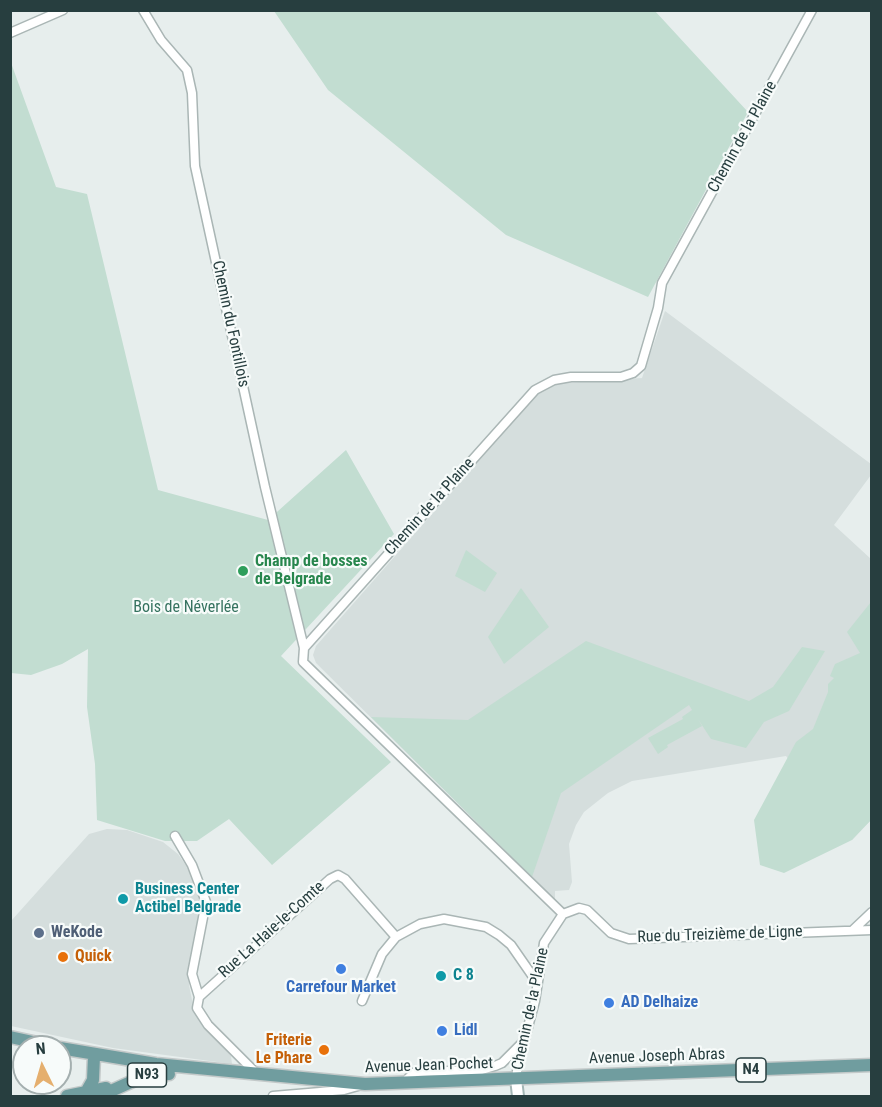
<!DOCTYPE html>
<meta charset="utf-8">
<style>
body{margin:0}
#map{position:relative;width:882px;height:1107px;overflow:hidden;background:#e7eeed;font-family:"Roboto Condensed",sans-serif}
canvas{display:block}
.frame{position:absolute;inset:0;border:12px solid #273e3f;pointer-events:none}
.north{position:absolute;left:12px;top:1035px;width:60px;height:60px;box-sizing:border-box;background:#f7fbfa;border:2px solid #a4afaf;border-radius:50%;rotate:355deg;font-size:16px;font-weight:700;line-height:24px;text-align:center;color:#273e3f}
.north::after{content:'';display:block;margin:auto;width:21px;height:27px;background:#e5af6e;clip-path:polygon(50% 0,100% 100%,50% 72%,0 100%)}
</style>
<div id="map">
<canvas width="882" height="1107"></canvas>
<div class="frame"></div>
<div class="north">N</div>
</div>
<script>
const g = document.querySelector('canvas').getContext('2d');
g.lineJoin = 'round';
function paint(path, color) { g.fillStyle = color; g.fill(path, 'evenodd'); }
const toPath = rows => new Path2D(rows.map(r => 'M' + r).join(''));
function trace(path, color, width, dash) { g.strokeStyle = color; g.lineWidth = width; g.lineCap = dash ? 'butt' : 'round'; g.setLineDash(dash || []); g.stroke(path); }
function write(font, color, halo, rows, align = 'center') {
  g.font = font + ' "Roboto Condensed",sans-serif'; g.lineWidth = 4.5; g.setLineDash([]); g.textBaseline = 'middle'; g.strokeStyle = halo; g.fillStyle = color; for (const [text, x, y, turn = 0] of rows) {
    g.save(); g.translate(x, y); g.rotate((+turn || 0) * Math.PI / 180); g.textAlign = isNaN(turn) ? turn : align; if (halo) g.strokeText(text, 0, 0); g.fillText(text, 0, 0); g.restore();
  }
}
const built = toPath([
 [665,311,871,464,871,475,834,525,871,559,871,820,852,840,786,756,632,781,608,793,584,812,576,825,569,844,572,882,569,890,555,891,555,900,316,663,313,655,316,646,546,384,642,378],
 [107,829,127,830,163,842,178,854,193,875,201,901,201,916,190,970,189,985,193,1005,196,1013,231,1056,232,1064,113,1048,11,1026,11,921,89,834]
]);
const green = toPath([
 [274,11,655,11,748,112,648,297,506,235,328,90],
 [10,60,56,187,87,194,158,490,268,520,346,450,394,534,281,656,391,762,272,865,229,819,197,841,165,841,97,820,95,764,87,707,88,649,62,664,31,675,11,673],
 [466,550,497,573,485,592,455,576],
 [521,588,549,627,504,664,488,637],
 [871,602,871,820,852,840,784,873,760,865,754,820,796,742,813,729,828,692,828,684,834,678,830,676,835,664,860,653,847,632],
 [586,641,749,701,773,687,802,647,825,651,789,711,764,722,746,748,711,739,698,719,702,726,667,745,668,747,658,754,648,738,683,719,682,717,692,710,689,705,561,793,532,877,371,717,468,720]
]);
const street = toPath([
 [143,10,161,40,187,70,192,93,195,166,265,487,304,648,303,662,563,914],
 [10,33,63,10],
 [304,648,535,390,554,380,571,377,621,377,633,373,641,366,658,308,662,283,812,10],
 [175,836,192,865,206,902,192,974,199,997,197,1008,208,1025,257,1074],
 [563,914,579,908,587,910,611,933,629,939,872,930],
 [853,930,872,912],
 [199,997,330,879,338,875,345,879,396,937],
 [362,1001,382,954,396,937,420,924,444,919,486,927,499,935,511,945,536,981],
 [516,1079,518,1064,535,1001,544,943,563,914],
 [403,1083,415,1072,482,1070,495,1066,502,1063,522,1043],
 [273,1096,344,1090,358,1086]
]);
const secondary = toPath([
 [516,1079,518,1096]
]);
const primary = toPath([
 [10,1037,56,1047],
 [60,1048,156,1064,365,1084,872,1065],
 [85,1094,93,1080,94,1056],
 [67,1096,106,1088],
 [100,1096,153,1072,169,1074]
]);
const markers = [
 [243,571,6,"#2e9e5b"],
 [123,899,6,"#0f9aa8"],
 [39,933,6,"#5c6f8a"],
 [63,957,6,"#e8710a"],
 [341,969,6,"#3f7fe0"],
 [441,976,6,"#0f9aa8"],
 [609,1003,6,"#3f7fe0"],
 [442,1031,6,"#3f7fe0"],
 [324,1050,6,"#e8710a"]
];
const shields = [
 [751,1070,30],
 [147,1075,39]
];
const shieldNames = [
 ["N4",751,1070],
 ["N93",147,1075]
];
const streetNames = [
 ["Chemin de la Plaine",743,137,-61],
 ["Chemin du Fontillois",230,324,78],
 ["Chemin de la Plaine",430,507,-48],
 ["Rue La Haie-le-Comte",272,930,-42],
 ["Rue du Treizième de Ligne",720,935,-2],
 ["Chemin de la Plaine",531,1009,-78],
 ["Avenue Joseph Abras",657,1057,-2],
 ["Avenue Jean Pochet",429,1066,-2]
];
const leisureNames = [
 ["Champ de bosses",255,562],
 ["de Belgrade",255,580]
];
const parkNames = [
 ["Bois de Néverlée",186,608]
];
const cultureNames = [
 ["Business Center",135,890],
 ["Actibel Belgrade",135,908],
 ["C 8",453,976]
];
const serviceNames = [
 ["WeKode",51,933]
];
const foodNames = [
 ["Quick",75,957],
 ["Friterie",312,1041,"right"],
 ["Le Phare",312,1059,"right"]
];
const shopNames = [
 ["Carrefour Market",341,988,"center"],
 ["AD Delhaize",621,1003],
 ["Lidl",454,1031]
];
paint(built, '#d5dedd');
paint(green, '#c2ddd1');
trace(street, '#aab6b5', 11);
trace(secondary, '#a3b6b5', 14);
trace(primary, '#c3c9c9', 15);
trace(street, '#fff', 8);
trace(secondary, '#fff', 10);
trace(primary, '#709d9f', 12);
for (const [x, y, r, color] of markers) { const dot = new Path2D(); dot.arc(x, y, r, 0, 2 * Math.PI); g.fillStyle = color; g.fill(dot); trace(dot, '#f7fbfa', 2); }
for (const [x, y, w] of shields) { const box = new Path2D(); box.roundRect(x - w / 2, y - 12, w, 24, 4.5); g.fillStyle = '#f7fbfa'; g.fill(box); trace(box, '#273e3f', 1.5); }
write('bold 15px', '#273e3f', null, shieldNames);
write('16px', '#273e3f', '#f7fbfa', streetNames);
write('bold 16px', '#27864d', '#f7fbfa', leisureNames, 'left');
write('16px', '#35725f', '#f7fbfa', parkNames);
write('bold 16px', '#0d838f', '#f7fbfa', cultureNames, 'left');
write('bold 16px', '#4e5e75', '#f7fbfa', serviceNames, 'left');
write('bold 16px', '#c56008', '#f7fbfa', foodNames, 'left');
write('bold 16px', '#366cbe', '#f7fbfa', shopNames, 'left');
</script>
